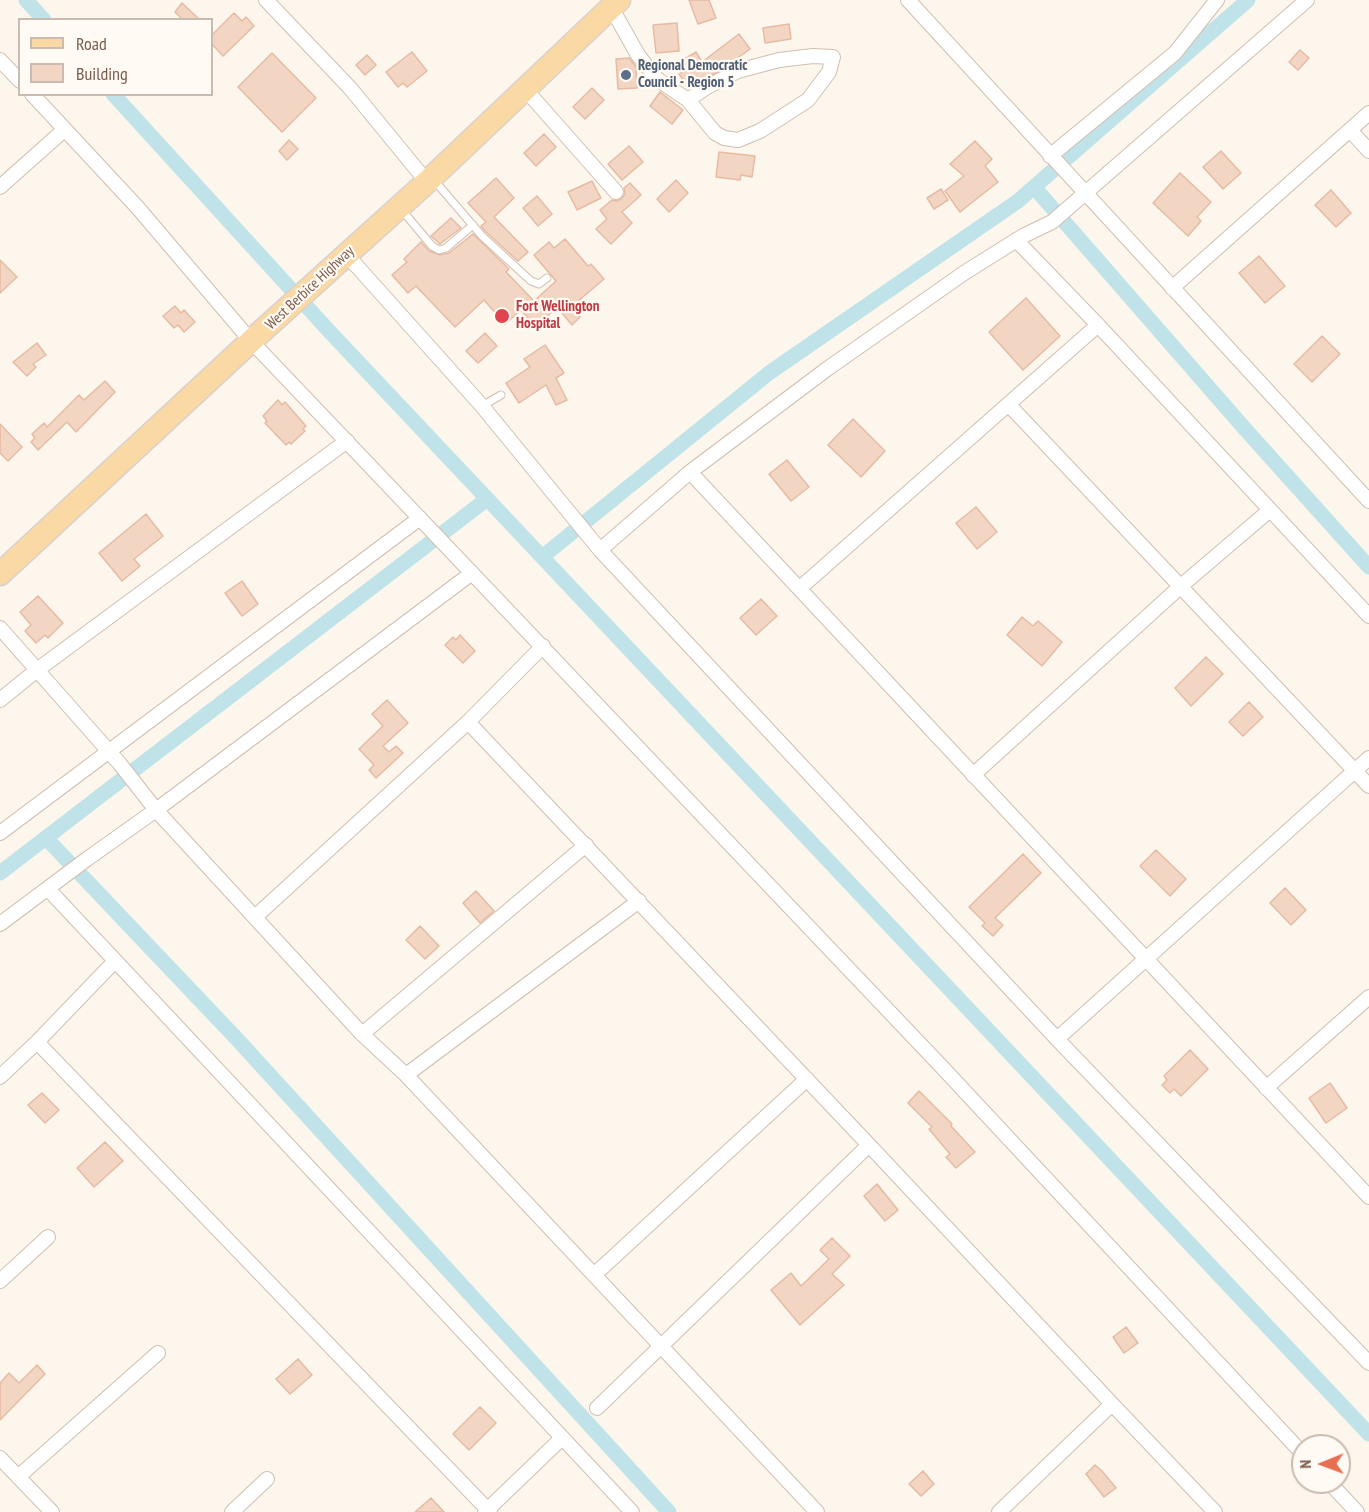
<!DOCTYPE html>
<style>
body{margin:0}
#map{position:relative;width:1369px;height:1512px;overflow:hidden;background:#fdf6ec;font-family:"PT Sans Narrow",sans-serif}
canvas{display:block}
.legend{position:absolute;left:18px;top:18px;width:195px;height:78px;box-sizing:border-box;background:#fffaf3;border:2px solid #cabbb1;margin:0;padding:8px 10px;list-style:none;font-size:18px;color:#7a5c4d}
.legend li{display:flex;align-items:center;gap:12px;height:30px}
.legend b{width:30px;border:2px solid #cabbb1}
.north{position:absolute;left:1291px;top:1434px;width:60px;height:60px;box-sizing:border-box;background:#fffaf3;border:2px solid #cabbb1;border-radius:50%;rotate:269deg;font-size:16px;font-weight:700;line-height:24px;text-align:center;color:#7a5c4d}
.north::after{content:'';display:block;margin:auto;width:21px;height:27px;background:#e76f51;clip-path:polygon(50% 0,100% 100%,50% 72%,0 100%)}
</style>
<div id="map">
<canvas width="1369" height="1512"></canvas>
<ul class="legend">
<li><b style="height:8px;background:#fbd9a5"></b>Road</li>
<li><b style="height:16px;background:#f3d5c3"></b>Building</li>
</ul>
<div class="north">N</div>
</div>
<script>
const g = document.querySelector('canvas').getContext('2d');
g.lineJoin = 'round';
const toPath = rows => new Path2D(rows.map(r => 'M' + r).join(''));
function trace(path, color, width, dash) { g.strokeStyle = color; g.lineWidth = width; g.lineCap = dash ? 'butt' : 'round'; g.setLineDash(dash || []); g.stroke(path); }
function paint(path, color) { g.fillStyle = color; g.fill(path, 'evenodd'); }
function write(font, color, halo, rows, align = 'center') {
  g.font = font + ' "PT Sans Narrow",sans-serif'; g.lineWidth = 4.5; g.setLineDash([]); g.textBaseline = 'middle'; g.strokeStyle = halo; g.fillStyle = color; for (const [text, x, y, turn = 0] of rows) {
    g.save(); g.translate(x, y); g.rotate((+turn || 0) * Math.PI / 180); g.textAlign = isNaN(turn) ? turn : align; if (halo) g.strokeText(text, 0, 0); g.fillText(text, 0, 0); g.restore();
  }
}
const canal = toPath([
 [26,0,44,20],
 [113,94,329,331,1369,1434],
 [1034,187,1245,429,1369,567],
 [542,557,769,373,1018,201,1248,0],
 [46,838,236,1038,669,1512],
 [0,873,487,499]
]);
const building = toPath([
 [689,0,709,0,716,18,698,24,689,0],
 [182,3,200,20,183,20,175,12,182,3],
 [234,13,242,21,246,17,254,26,223,56,212,44,212,35,234,13],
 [677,23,679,51,656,53,653,25,677,23],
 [789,24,791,39,765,43,763,28,789,24],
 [739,34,750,49,723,69,689,88,679,74,688,68,683,60,696,52,702,62,739,34],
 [1300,50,1309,58,1298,70,1289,62,1300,50],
 [412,52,427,71,407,87,403,83,398,87,386,72,412,52],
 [272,53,316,98,282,132,238,87,272,53],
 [367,55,376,65,365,75,356,65,367,55],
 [629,58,636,67,637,88,618,89,616,59,629,58],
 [592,88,604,100,585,119,573,107,592,88],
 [660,92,683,110,672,124,650,106,660,92],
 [544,134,556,147,536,166,524,153,544,134],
 [289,140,298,149,287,160,279,151,289,140],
 [975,141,992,159,985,166,998,182,960,212,945,191,964,176,950,164,975,141],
 [629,146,643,162,622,180,608,164,629,146],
 [1221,151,1241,173,1223,189,1203,167,1221,151],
 [719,152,755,156,752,177,741,175,740,180,716,177,719,152],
 [1180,173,1211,202,1197,217,1201,221,1188,236,1153,203,1180,173],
 [496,178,514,198,494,217,528,252,518,261,486,232,481,226,486,222,468,203,496,178],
 [676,180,688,193,669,212,657,199,676,180],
 [592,181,601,198,577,210,568,192,592,181],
 [630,183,641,195,622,212,632,223,611,244,596,229,607,219,600,210,612,200,617,201,622,198,625,194,624,188,630,183],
 [941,189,948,200,934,209,927,198,941,189],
 [1331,190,1351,213,1336,227,1315,205,1331,190],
 [537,196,552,214,538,226,523,208,537,196],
 [451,218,461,228,440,244,431,236,451,218],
 [473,234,509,269,506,272,534,301,556,281,534,255,549,242,554,248,565,239,588,266,591,264,604,279,571,307,580,317,572,325,557,307,536,327,521,310,505,324,484,300,455,327,416,286,408,293,392,275,407,262,404,259,421,242,429,251,440,255,449,253,473,234],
 [1259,256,1285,286,1265,303,1239,273,1259,256],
 [0,260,17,277,0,293,0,260],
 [1026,298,1060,336,1023,370,989,332,1026,298],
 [175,306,181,313,184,310,195,322,184,332,178,325,174,328,163,316,175,306],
 [485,333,497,346,478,363,466,351,485,333],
 [1322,336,1340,354,1312,382,1294,364,1322,336],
 [37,343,46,355,33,364,36,367,27,376,13,362,37,343],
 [545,345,564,373,556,378,567,400,556,405,546,385,519,403,506,383,530,367,524,359,545,345],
 [105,381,115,392,76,432,67,422,38,450,31,442,35,438,32,434,44,423,47,427,79,395,84,400,105,381],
 [278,400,282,405,285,402,306,426,303,429,305,431,291,444,289,442,286,445,265,423,267,421,263,416,278,400],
 [853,419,885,451,861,477,828,445,853,419],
 [0,424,22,447,8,461,0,453,0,424],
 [787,460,809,487,791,501,769,474,787,460],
 [976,507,997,532,977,549,956,523,976,507],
 [146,514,163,536,134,559,140,566,122,581,99,553,146,514],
 [242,581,258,604,242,616,225,593,242,581],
 [38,596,63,623,48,638,45,635,36,643,25,631,31,625,20,612,38,596],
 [761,599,777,616,756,635,740,618,761,599],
 [1022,617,1033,626,1038,621,1062,642,1042,666,1007,635,1022,617],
 [460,635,475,651,463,663,445,645,453,637,456,640,460,635],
 [1206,657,1223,674,1191,706,1175,688,1206,657],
 [387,700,408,723,383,746,389,752,396,746,403,753,376,778,369,770,374,765,359,749,383,726,372,714,387,700],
 [1249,702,1263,717,1243,736,1229,722,1249,702],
 [1156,850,1186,879,1170,896,1140,866,1156,850],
 [1023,854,1041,873,995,918,1003,925,993,936,982,926,985,923,969,907,1023,854],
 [1285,888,1306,910,1291,925,1270,903,1285,888],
 [476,891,494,911,480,923,463,903,476,891],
 [420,926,439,946,425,959,406,940,420,926],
 [1190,1050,1208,1069,1181,1096,1174,1089,1170,1093,1162,1085,1167,1080,1164,1076,1190,1050],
 [1330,1083,1347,1108,1326,1123,1309,1098,1330,1083],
 [919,1091,952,1124,951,1126,975,1152,956,1168,946,1157,950,1154,929,1129,932,1127,908,1103,919,1091],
 [42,1093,59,1110,45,1123,28,1105,42,1093],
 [105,1142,123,1161,94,1187,77,1168,105,1142],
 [877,1184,898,1210,885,1221,864,1196,877,1184],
 [832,1238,850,1256,832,1274,844,1285,800,1325,771,1290,791,1273,801,1286,829,1259,820,1250,832,1238],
 [1126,1327,1138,1343,1124,1353,1113,1337,1126,1327],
 [298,1359,312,1375,290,1394,276,1379,298,1359],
 [37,1365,45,1374,0,1420,0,1383,9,1373,19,1383,37,1365],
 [480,1407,496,1423,469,1450,453,1434,480,1407],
 [1095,1465,1102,1471,1116,1488,1104,1497,1086,1474,1095,1465],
 [923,1471,934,1484,921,1496,909,1484,923,1471],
 [431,1498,444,1512,415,1512,431,1498]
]);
const lane = toPath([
 [434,180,482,236,531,281,539,284,547,278],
 [401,209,432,246,439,250,446,248,473,225],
 [482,406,501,395]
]);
const street = toPath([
 [266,0,350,88,427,182],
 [908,0,1369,501],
 [611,7,638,55,657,79,688,100,707,87,738,71,779,60,813,56,833,57,829,72,808,100,760,131,738,140,724,138,715,133,688,100],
 [0,60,20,81],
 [525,89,616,192],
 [32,94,138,208,251,341,941,1066,1303,1454],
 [1350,130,1369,151],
 [1050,156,1175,53,1217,0],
 [0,187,64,130],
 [1016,240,1098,325,1369,616],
 [346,254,482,406,600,550,1057,1039,1369,1363],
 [1172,288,1369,113],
 [1009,405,1369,786],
 [690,472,1369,1197],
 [600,550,690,472,827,369,964,273,1023,236,1052,222,1307,0],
 [800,588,1098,325],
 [0,628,120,764,156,810,362,1034,406,1075,817,1512],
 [543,646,468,722,869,1145,597,1408],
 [0,700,37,670,347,441],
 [973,775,1181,586,1270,510],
 [0,833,420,518],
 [48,889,632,1512],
 [255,917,468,722],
 [0,924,87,859,156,810,472,573],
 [362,1034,586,845],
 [1057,1039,1369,758],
 [37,1042,490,1512],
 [406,1075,639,901],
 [0,1077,37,1042,114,962],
 [1266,1088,1369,997],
 [869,1145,1112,1404,999,1512],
 [594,1275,807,1079],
 [0,1281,48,1237],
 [1112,1404,1215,1512],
 [0,1458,52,1512],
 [18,1477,158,1353],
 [1329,1482,1357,1512],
 [232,1512,267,1479],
 [485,1512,562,1438]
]);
const primary = toPath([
 [0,574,251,341,427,182,619,0]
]);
const markers = [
 [626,75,6,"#5c6f8a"],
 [502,316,8,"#e0444e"]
];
const serviceNames = [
 ["Regional Democratic",638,66],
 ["Council - Region 5",638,83]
];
const streetNames = [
 ["West Berbice Highway",310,288,-43]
];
const healthNames = [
 ["Fort Wellington",516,307],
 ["Hospital",516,324]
];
trace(canal, '#bfe3e8', 15);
paint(building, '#f3d5c3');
trace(building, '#e6bba3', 1.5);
trace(lane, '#d1beb0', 9);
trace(street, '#d1beb0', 16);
trace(primary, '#dad1cd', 25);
trace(lane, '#fff', 7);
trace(street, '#fff', 14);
trace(primary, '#fbd9a5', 22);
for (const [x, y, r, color] of markers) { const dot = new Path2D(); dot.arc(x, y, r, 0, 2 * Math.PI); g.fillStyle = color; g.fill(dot); trace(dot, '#fffaf3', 2); }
write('bold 15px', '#4e5e75', '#fffaf3', serviceNames, 'left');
write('15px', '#7a5c4d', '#fffaf3', streetNames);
write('bold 15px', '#be3a42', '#fffaf3', healthNames, 'left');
</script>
